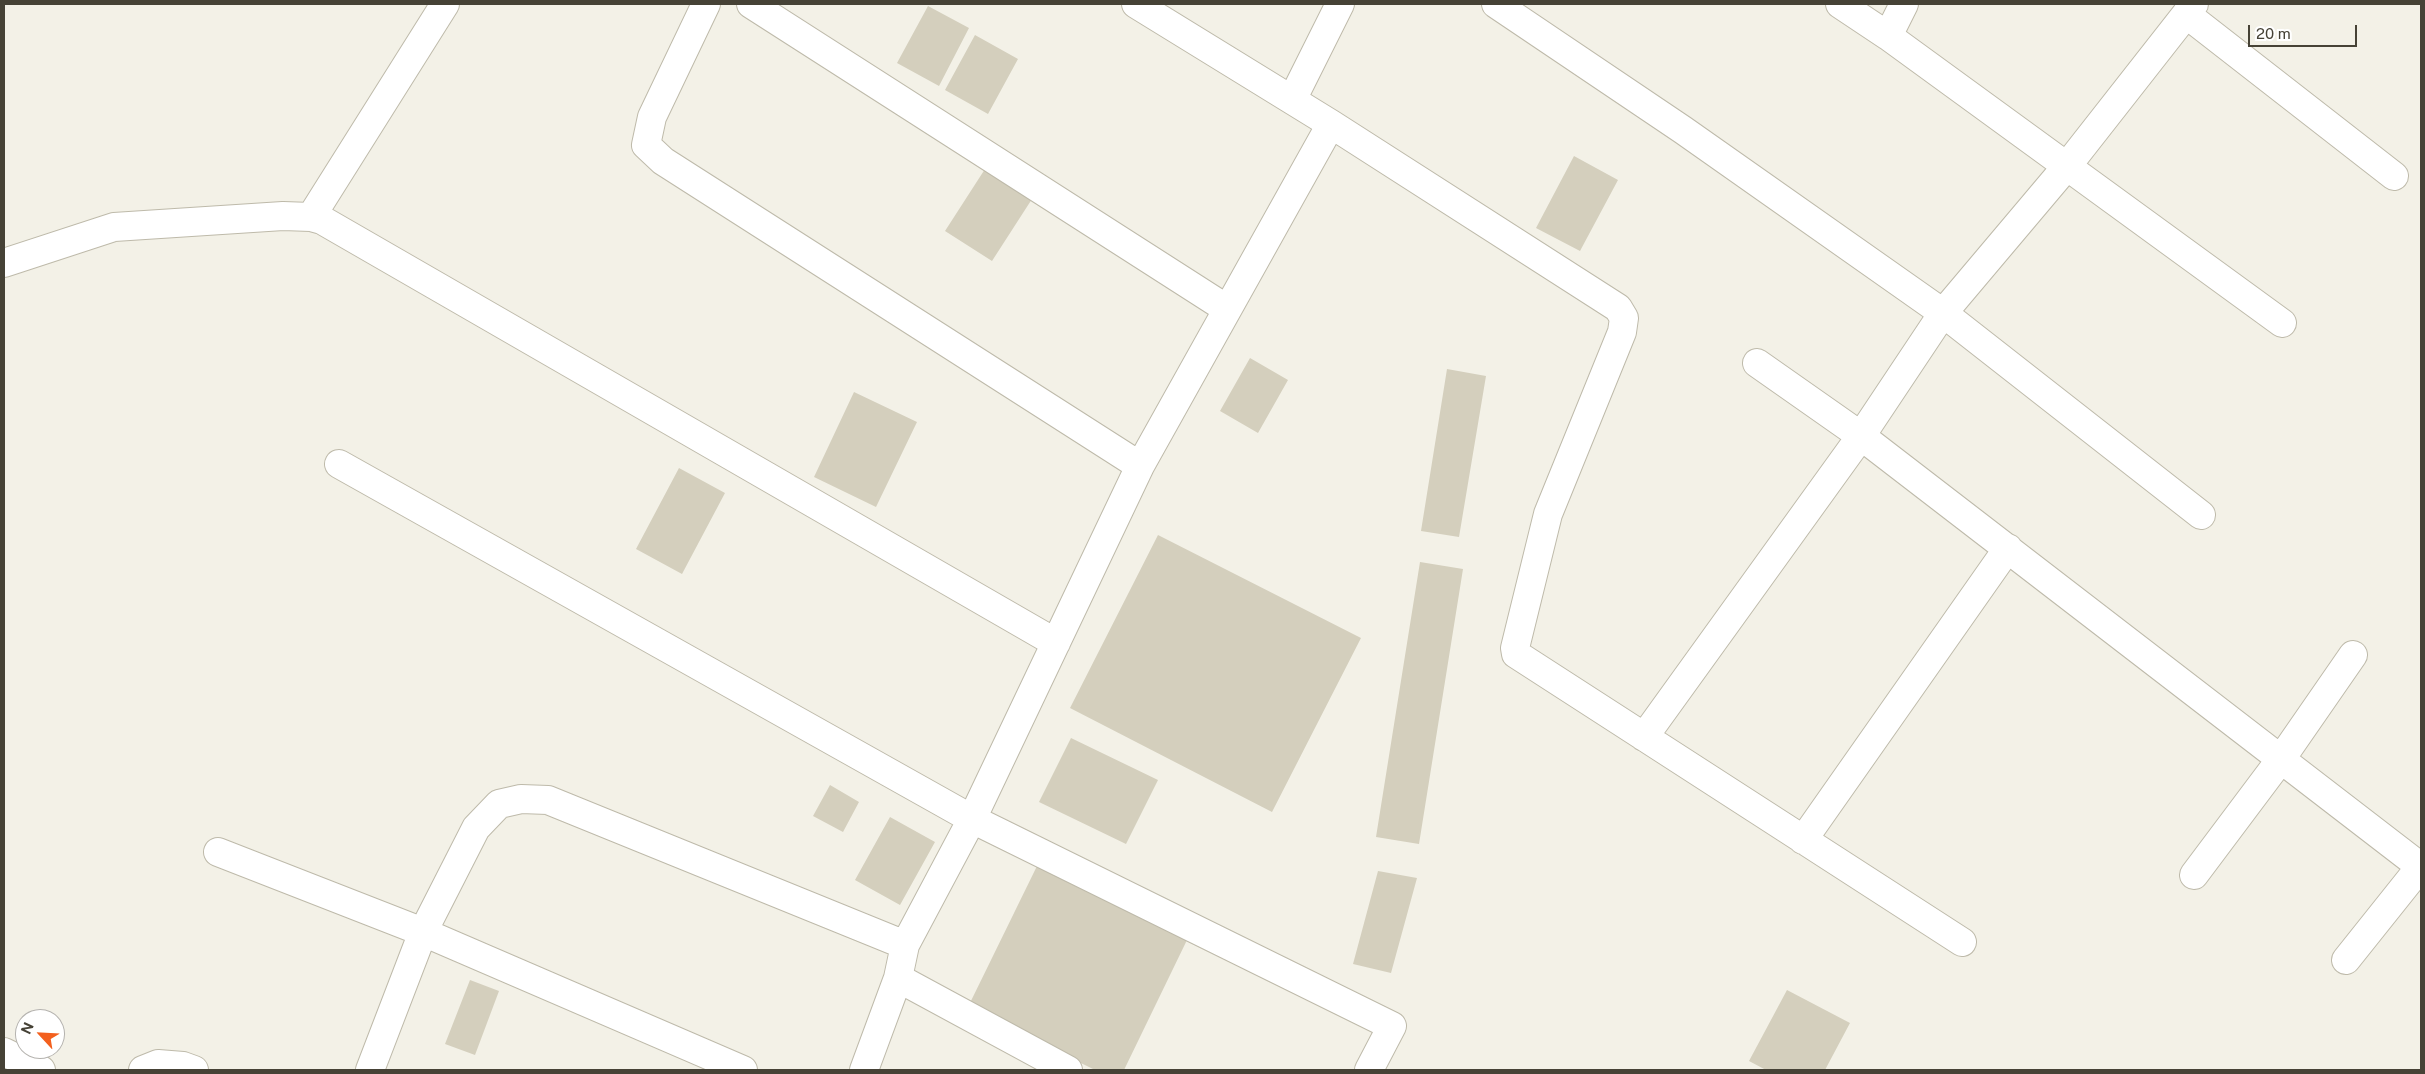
<!DOCTYPE html>
<style>
body{margin:0}
#map{position:relative;width:2425px;height:1074px;overflow:hidden;background:#f3f1e7;font-family:"Public Sans",sans-serif}
canvas{display:block}
.frame{position:absolute;inset:0;border:5px solid #464236;pointer-events:none}
.north{position:absolute;left:15px;top:1009px;width:50px;height:50px;box-sizing:border-box;background:#fff;border:1px solid #b5b3af;border-radius:50%;rotate:295deg;font-size:14px;font-weight:700;line-height:20px;text-align:center;color:#464236}
.north::after{content:'';display:block;margin:auto;width:18px;height:22px;background:#f3601e;clip-path:polygon(50% 0,100% 100%,50% 72%,0 100%)}
.scale{position:absolute;left:2248px;top:25px;width:109px;height:22px;box-sizing:border-box;border:2px solid #464236;border-top:0;padding-left:6px;font-size:15px;line-height:18px;white-space:nowrap;color:#464236;-webkit-text-stroke:4px #fff;paint-order:stroke}
</style>
<div id="map">
<canvas width="2425" height="1074"></canvas>
<div class="frame"></div>
<div class="north">N</div>
<div class="scale">20 m</div>
</div>
<script>
const g = document.querySelector('canvas').getContext('2d');
g.lineJoin = 'round';
function paint(path, color) { g.fillStyle = color; g.fill(path, 'evenodd'); }
const toPath = rows => new Path2D(rows.map(r => 'M' + r).join(''));
function trace(path, color, width, dash) { g.strokeStyle = color; g.lineWidth = width; g.lineCap = dash ? 'butt' : 'round'; g.setLineDash(dash || []); g.stroke(path); }
const building = toPath([
 [928,6,969,28,939,86,897,63],
 [975,35,1018,59,988,114,945,90],
 [1574,156,1618,180,1580,251,1536,228],
 [985,169,1032,199,992,261,945,231],
 [1250,358,1288,380,1258,433,1220,411],
 [1447,369,1486,376,1459,537,1421,531],
 [854,392,917,422,876,507,814,477],
 [679,468,725,493,682,574,636,549],
 [1158,535,1361,638,1272,812,1070,708],
 [1420,562,1463,569,1419,844,1376,837],
 [1071,738,1158,780,1126,844,1039,802],
 [830,785,859,802,843,832,813,816],
 [890,817,935,842,900,905,855,880],
 [1037,866,1187,940,1124,1070,1095,1070,968,1007],
 [1378,871,1417,878,1391,973,1353,964],
 [470,980,499,991,475,1055,445,1044],
 [1787,990,1850,1023,1825,1070,1766,1070,1749,1061]
]);
const minor = toPath([
 [706,4,652,117,646,145,663,161,1140,466],
 [751,4,1227,309],
 [1136,4,1331,124,1618,308,1624,318,1622,332,1548,514,1515,648,1516,654,1962,942],
 [1496,4,1683,130,1943,313,2201,515],
 [1840,4,1888,36,2282,323],
 [2186,14,2394,176],
 [1888,36,1904,4],
 [1292,100,1340,4],
 [311,217,445,4],
 [4,263,114,227,283,216,311,217,322,220,1056,643],
 [1757,363,1861,436,2421,867],
 [339,464,972,819,1392,1026,1369,1070],
 [1644,737,1861,436,1943,313,2067,166,2194,4],
 [1803,840,2008,548],
 [218,852,423,932,743,1070],
 [2194,875,2281,759,2353,655],
 [2346,960,2421,866],
 [898,978,1068,1070],
 [4,1052,41,1070],
 [143,1070,158,1064,183,1066,194,1070],
 [370,1070,423,932,476,828,499,804,521,799,548,800,905,945],
 [864,1070,898,978,905,945,972,819,1140,466,1331,124]
]);
paint(building, '#d4cfbd');
trace(minor, '#bebaaa', 30);
trace(minor, '#fff', 28);
</script>
